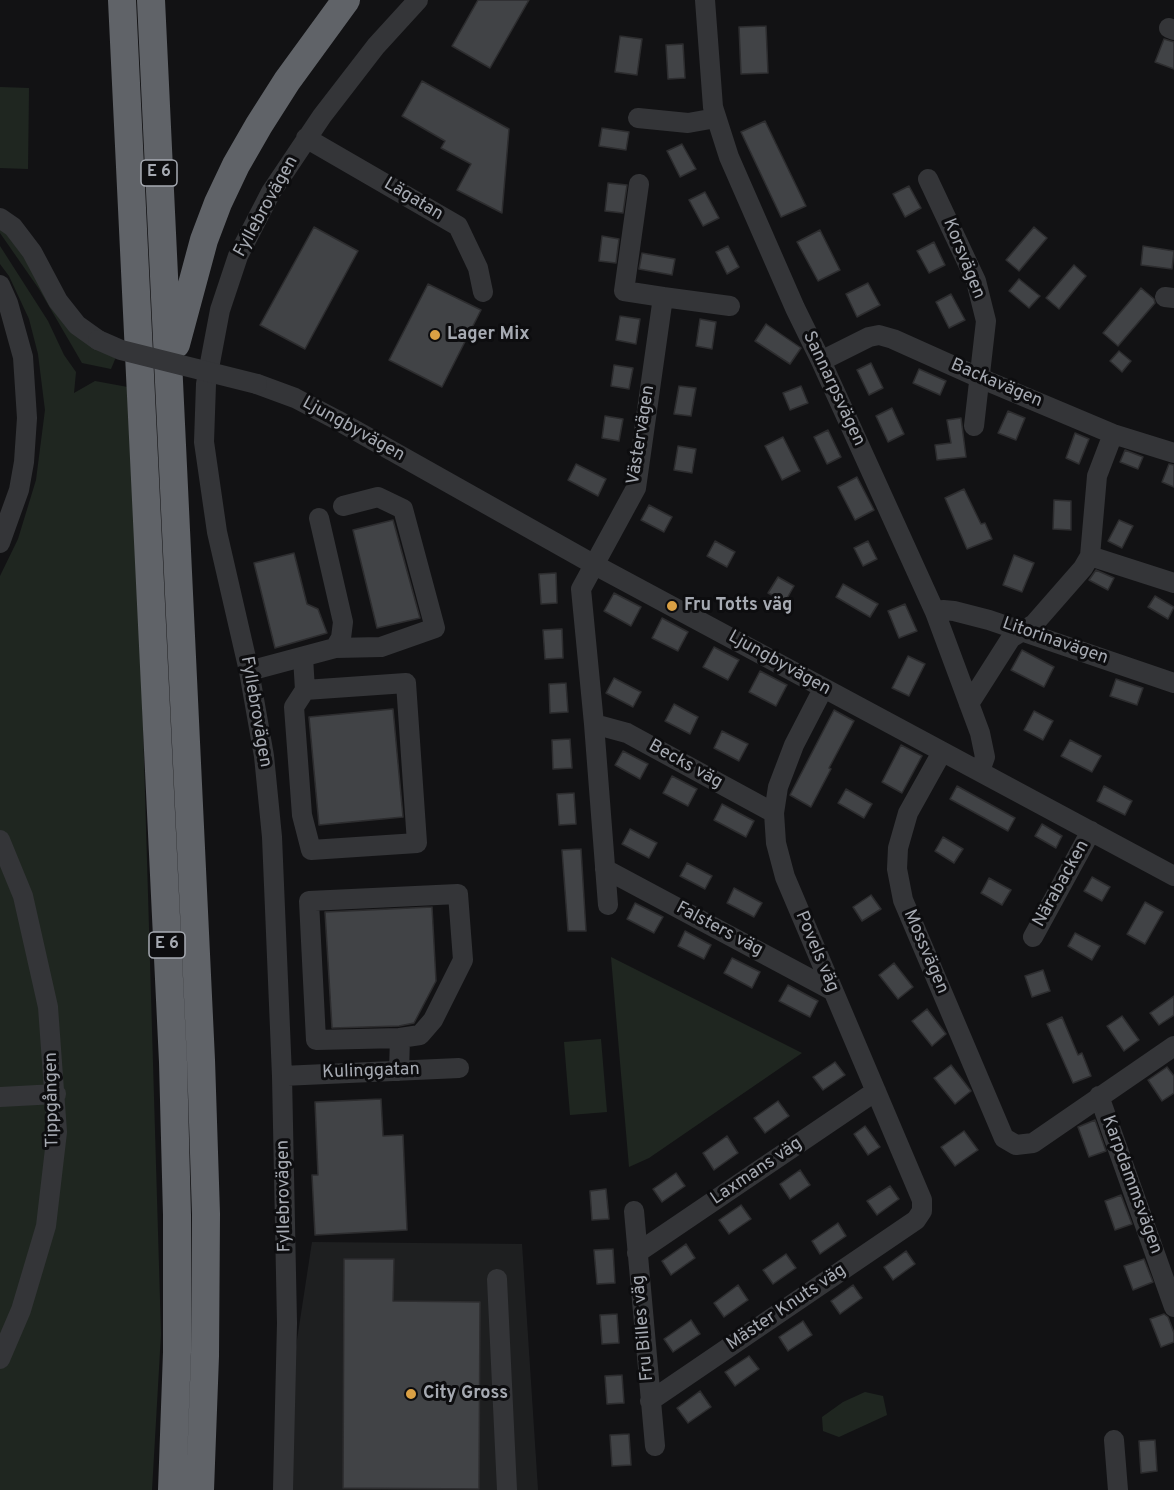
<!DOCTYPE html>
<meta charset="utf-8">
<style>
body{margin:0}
canvas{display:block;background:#121214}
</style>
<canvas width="1174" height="1490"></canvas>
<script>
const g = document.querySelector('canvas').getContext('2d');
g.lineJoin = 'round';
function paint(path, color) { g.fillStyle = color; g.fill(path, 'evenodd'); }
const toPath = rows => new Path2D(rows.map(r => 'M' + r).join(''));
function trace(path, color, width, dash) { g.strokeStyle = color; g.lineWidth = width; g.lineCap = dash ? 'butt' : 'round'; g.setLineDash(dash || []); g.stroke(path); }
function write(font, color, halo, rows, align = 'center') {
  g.font = font + ' Overpass,sans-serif'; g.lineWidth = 6; g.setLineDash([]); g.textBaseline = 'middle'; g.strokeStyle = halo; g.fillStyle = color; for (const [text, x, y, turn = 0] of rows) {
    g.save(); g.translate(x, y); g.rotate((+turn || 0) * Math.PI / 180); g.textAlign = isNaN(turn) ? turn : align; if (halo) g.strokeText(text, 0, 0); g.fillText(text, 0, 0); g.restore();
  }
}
const built = toPath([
 [312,1242,522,1244,538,1490,274,1490]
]);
const green = toPath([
 [0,87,29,88,28,169,0,168],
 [0,226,116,357,111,369,82,363,39,289,0,233],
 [0,246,48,321,64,355,76,372,74,393,95,381,133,388,161,1334,152,1490,0,1490,0,576,18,539,36,480,45,410,38,354,29,319,9,276,0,264],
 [611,957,802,1053,649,1158,629,1167],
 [601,1039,607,1112,570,1115,564,1042],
 [865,1392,883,1396,887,1415,839,1437,823,1431,822,1417,843,1402]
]);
const building = toPath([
 [478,0,529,0,490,68,452,46,478,0],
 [766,26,768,73,741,74,739,27,766,26],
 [620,36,642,39,637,75,615,72,620,36],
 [1164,39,1174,42,1174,69,1155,62,1164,39],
 [683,44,685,78,668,79,666,45,683,44],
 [422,81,509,129,502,213,457,190,471,164,441,148,445,141,402,116,422,81],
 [765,121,806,206,781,217,741,132,765,121],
 [602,128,629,132,626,150,599,146,602,128],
 [682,144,696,169,680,177,667,151,682,144],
 [608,183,627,185,623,213,605,211,608,183],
 [909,186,921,208,905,217,893,194,909,186],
 [705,192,719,218,703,226,689,200,705,192],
 [314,227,358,251,305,349,260,325,314,227],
 [1034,227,1047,238,1019,271,1006,260,1034,227],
 [820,230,840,270,818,281,797,242,820,230],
 [602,236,619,239,616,263,599,261,602,236],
 [934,242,945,265,929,273,917,251,934,242],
 [728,246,739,267,727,274,716,252,728,246],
 [1143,246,1174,251,1172,269,1141,265,1143,246],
 [642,253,675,259,672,275,639,269,642,253],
 [1074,265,1086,276,1059,309,1046,298,1074,265],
 [1019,279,1040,296,1029,308,1009,291,1019,279],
 [868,283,880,305,857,317,846,294,868,283],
 [428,284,481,310,442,387,389,360,428,284],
 [1141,288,1154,299,1155,303,1118,346,1103,333,1141,288],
 [951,294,965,320,949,328,936,302,951,294],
 [620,316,640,319,636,344,616,340,620,316],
 [700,319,716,322,712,349,696,346,700,319],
 [766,324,801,348,790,364,755,341,766,324],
 [1119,351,1131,361,1122,372,1110,361,1119,351],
 [871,363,883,388,869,395,857,370,871,363],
 [614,365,633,368,629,389,611,386,614,365],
 [919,369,946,381,940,395,913,383,919,369],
 [679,386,696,388,691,416,674,414,679,386],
 [801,386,808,403,790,410,783,393,801,386],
 [892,408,904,434,888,442,876,416,892,408],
 [1008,411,1025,418,1016,440,998,433,1008,411],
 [605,416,623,419,619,441,602,438,605,416],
 [961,418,966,457,937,460,935,445,951,443,947,420,961,418],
 [828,430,841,457,827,464,814,437,828,430],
 [1075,433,1089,439,1079,464,1066,458,1075,433],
 [783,437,800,471,782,480,765,446,783,437],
 [678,446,696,449,692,473,674,470,678,446],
 [1125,450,1143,457,1138,469,1120,462,1125,450],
 [576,464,606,479,598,496,568,480,576,464],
 [1169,464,1174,465,1174,487,1162,482,1169,464],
 [857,477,874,510,855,520,838,487,857,477],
 [964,489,981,524,985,523,992,539,967,549,945,498,964,489],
 [1054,500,1071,501,1071,530,1053,529,1054,500],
 [649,505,672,517,664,532,641,520,649,505],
 [393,520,420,618,377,628,353,530,393,520],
 [1119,520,1133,526,1122,548,1108,541,1119,520],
 [715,541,735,552,727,567,707,556,715,541],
 [868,541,877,559,863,566,854,548,868,541],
 [294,553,307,604,318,609,327,633,275,648,254,563,294,553],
 [1014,555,1034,563,1022,592,1003,585,1014,555],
 [1096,570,1114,578,1108,590,1089,580,1096,570],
 [556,573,557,603,541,604,539,574,556,573],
 [778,577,794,586,785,602,768,593,778,577],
 [843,584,878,604,870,617,836,597,843,584],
 [614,593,641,607,631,626,604,611,614,593],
 [1155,596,1174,607,1168,619,1148,607,1155,596],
 [905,604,917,631,899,638,888,611,905,604],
 [662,618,688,632,678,651,652,638,662,618],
 [562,629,563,658,545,659,543,630,562,629],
 [714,647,739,660,728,680,703,667,714,647],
 [1022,650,1054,667,1044,687,1011,670,1022,650],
 [908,656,925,664,909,696,892,688,908,656],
 [760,671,787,685,776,706,749,692,760,671],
 [614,678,641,692,633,707,606,693,614,678],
 [1116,679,1143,688,1137,705,1110,696,1116,679],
 [566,683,568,712,550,713,549,684,566,683],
 [674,704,698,717,690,734,665,721,674,704],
 [393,709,403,817,319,825,309,717,393,709],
 [834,710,854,721,829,768,831,769,811,807,790,795,834,710],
 [1034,711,1053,721,1043,740,1024,730,1034,711],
 [722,731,748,744,739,761,714,748,722,731],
 [570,739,572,768,553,769,552,740,570,739],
 [1070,740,1101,756,1092,772,1061,756,1070,740],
 [901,745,922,756,902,793,882,782,901,745],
 [623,751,648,764,640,779,615,765,623,751],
 [672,776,697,789,688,806,663,793,672,776],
 [957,786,1015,818,1008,831,950,799,957,786],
 [1104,786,1132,801,1125,815,1097,801,1104,786],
 [846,789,872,804,864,818,838,803,846,789],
 [574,793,576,824,559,825,557,794,574,793],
 [722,804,754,821,746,837,714,820,722,804],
 [1042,824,1062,836,1056,848,1035,836,1042,824],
 [630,829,657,843,649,858,622,844,630,829],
 [943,837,963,849,954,863,935,851,943,837],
 [581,849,586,931,568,931,562,850,581,849],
 [687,863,712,876,705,889,680,876,687,863],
 [1092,877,1110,887,1102,901,1084,891,1092,877],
 [989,878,1011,890,1002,905,981,893,989,878],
 [734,888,762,903,754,917,727,903,734,888],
 [871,895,881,909,862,921,853,907,871,895],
 [1145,902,1163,912,1145,944,1127,934,1145,902],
 [635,903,663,917,654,933,627,919,635,903],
 [432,907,436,981,414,1023,399,1026,332,1028,325,912,432,907],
 [685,931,711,945,704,959,678,946,685,931],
 [1075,933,1100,946,1092,960,1068,946,1075,933],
 [732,958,760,972,752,988,724,973,732,958],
 [894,963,913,987,898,999,879,975,894,963],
 [1043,970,1050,991,1032,997,1025,976,1043,970],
 [788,985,818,1001,810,1017,779,1001,788,985],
 [1174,996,1174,1015,1159,1025,1150,1013,1174,996],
 [927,1009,946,1034,932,1046,912,1021,927,1009],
 [1122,1016,1139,1040,1124,1051,1107,1026,1122,1016],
 [1062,1017,1078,1055,1082,1053,1091,1076,1073,1083,1047,1024,1062,1017],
 [835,1062,845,1075,823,1090,813,1077,835,1062],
 [951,1065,971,1091,955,1104,934,1078,951,1065],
 [1167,1067,1174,1076,1174,1093,1162,1101,1148,1080,1167,1067],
 [381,1099,383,1136,403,1135,407,1230,315,1235,312,1175,318,1175,315,1102,381,1099],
 [778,1101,789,1116,765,1133,754,1118,778,1101],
 [1095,1120,1106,1151,1089,1157,1078,1127,1095,1120],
 [865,1126,880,1147,868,1155,854,1134,865,1126],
 [964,1131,978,1150,955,1166,941,1147,964,1131],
 [727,1136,738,1153,714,1170,703,1153,727,1136],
 [800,1170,810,1185,790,1199,780,1184,800,1170],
 [676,1173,685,1186,662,1202,653,1189,676,1173],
 [890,1186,899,1199,877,1215,867,1201,890,1186],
 [606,1189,609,1219,592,1220,590,1191,606,1189],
 [1121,1195,1132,1224,1115,1230,1105,1201,1121,1195],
 [741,1205,751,1219,729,1234,719,1220,741,1205],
 [838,1223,846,1236,820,1254,812,1241,838,1223],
 [686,1244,695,1258,671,1275,662,1261,686,1244],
 [613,1249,615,1283,597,1284,594,1250,613,1249],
 [906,1251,915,1264,893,1280,884,1267,906,1251],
 [786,1254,796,1268,773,1284,763,1270,786,1254],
 [344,1259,394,1259,393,1301,480,1302,479,1489,343,1488,344,1259],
 [1144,1259,1153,1282,1133,1290,1124,1266,1144,1259],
 [738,1285,748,1300,724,1317,714,1303,738,1285],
 [853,1285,862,1298,840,1314,831,1301,853,1285],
 [617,1314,619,1343,602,1344,600,1315,617,1314],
 [1164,1314,1168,1317,1174,1333,1174,1342,1161,1347,1150,1319,1164,1314],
 [691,1320,700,1334,673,1352,664,1339,691,1320],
 [803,1321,812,1335,788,1351,779,1337,803,1321],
 [749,1356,759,1369,735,1386,725,1372,749,1356],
 [622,1375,624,1403,607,1404,605,1376,622,1375],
 [700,1391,711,1407,688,1423,677,1408,700,1391],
 [629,1434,631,1465,612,1466,610,1435,629,1434],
 [1155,1440,1157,1471,1141,1473,1139,1441,1155,1440]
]);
const minor = toPath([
 [705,0,713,107,729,157,795,308,821,361,935,612,980,733,985,757,980,771],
 [1169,28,1174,30],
 [638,118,688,123,716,118],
 [306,138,458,226,478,268,483,292],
 [928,179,976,281,986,321,974,426],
 [639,184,624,291,663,297],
 [0,218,13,227,32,252,58,301,77,325,98,340],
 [0,285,8,303,23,357,27,418,24,462,19,490,0,543],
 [1165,297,1174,298],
 [821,361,869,337,879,335,893,339,980,378,1113,434,1174,453],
 [257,384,295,398,337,420,593,564,1174,876],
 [1090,556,1174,583],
 [935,612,943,610,954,611,989,620,1174,683],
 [335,648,381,647,435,628,403,509,378,497,343,506],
 [303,657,305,690,294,707,302,815,311,850,417,843,406,683,305,690],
 [249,671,335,648,341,638,343,622,319,518],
 [969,704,1011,638,1034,624,1083,568,1090,556,1097,476,1113,434],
 [594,724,627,733,774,813],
 [942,752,908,813,898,848,897,869,903,900,1004,1138,1016,1145,1033,1143,1174,1046],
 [0,840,23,896,48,1007,57,1132,46,1226,21,1310,0,1359],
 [605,869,833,991],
 [608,905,594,724,581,589,636,488,663,297,730,306],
 [1033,937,1091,831],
 [399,1071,400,1038,420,1035,433,1020,463,960,458,894,309,901,316,1040,400,1038],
 [282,1076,459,1068],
 [1099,1096,1174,1307],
 [0,1097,56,1094],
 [634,1211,655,1446],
 [637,1253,876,1091],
 [497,1279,507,1490],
 [650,1401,916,1220,922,1211,922,1200,785,877,776,843,774,813,778,787,794,745,823,689],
 [1114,1440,1118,1490],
 [283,1490,287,1323,282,1076,272,837,264,756,249,671,217,532,204,442,206,384,220,310,238,256,271,192,322,116,376,46,418,0]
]);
const highway = toPath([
 [122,0,173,1062,177,1215,177,1352,172,1490],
 [151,0,201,1060,206,1214,205,1356,200,1490],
 [176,344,204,240,218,203,236,165,259,125,287,81,346,0]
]);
const minorBridge = toPath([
 [98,340,121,350,257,384]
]);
const markers = [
 [435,335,6,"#daa044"],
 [672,606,6,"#daa044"],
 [411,1394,6,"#daa044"]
];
const shields = [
 [159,173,36],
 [167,945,36]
];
const shieldNames = [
 ["E 6",159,173],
 ["E 6",167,945]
];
const streetNames = [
 ["Lägatan",413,200,31],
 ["Fyllebrovägen",267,207,-61],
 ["Korsvägen",963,259,68],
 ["Backavägen",996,384,23],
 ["Sannarpsvägen",833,389,65],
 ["Ljungbyvägen",353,430,29],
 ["Västervägen",642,435,-81],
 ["Litorinavägen",1055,642,19],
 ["Ljungbyvägen",779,664,29],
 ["Fyllebrovägen",255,712,80],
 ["Becks väg",685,765,29],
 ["Närabacken",1062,884,-61],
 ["Falsters väg",719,930,28],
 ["Povels väg",816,952,67],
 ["Mossvägen",925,952,67],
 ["Kulinggatan",371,1072,-2],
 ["Tippgången",53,1100,-91],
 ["Laxmans väg",757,1172,-34],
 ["Karpdammsvägen",1131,1185,70],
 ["Fyllebrovägen",285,1196,-91],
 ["Mäster Knuts väg",787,1308,-34],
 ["Fru Billes väg",644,1328,-95]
];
const poiNames = [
 ["Lager Mix",447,335],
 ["Fru Totts väg",684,606],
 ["City Gross",423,1394]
];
paint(built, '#1e1f20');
paint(green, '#1f2620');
paint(building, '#414346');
trace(building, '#2d2d2f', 1.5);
trace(minor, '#343538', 20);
trace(highway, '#606368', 28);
trace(minorBridge, '#343538', 20);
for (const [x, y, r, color] of markers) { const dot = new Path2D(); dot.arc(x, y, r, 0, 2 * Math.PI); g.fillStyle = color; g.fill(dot); trace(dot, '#0d0d0f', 2); }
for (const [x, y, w] of shields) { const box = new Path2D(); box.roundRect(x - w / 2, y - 13, w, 26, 4.5); g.fillStyle = '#0d0d0f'; g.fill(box); trace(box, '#a6aab2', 1.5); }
write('bold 16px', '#a6aab2', null, shieldNames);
write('18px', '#a6aab2', '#0d0d0f', streetNames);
write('bold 18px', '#a6aab2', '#0d0d0f', poiNames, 'left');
</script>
